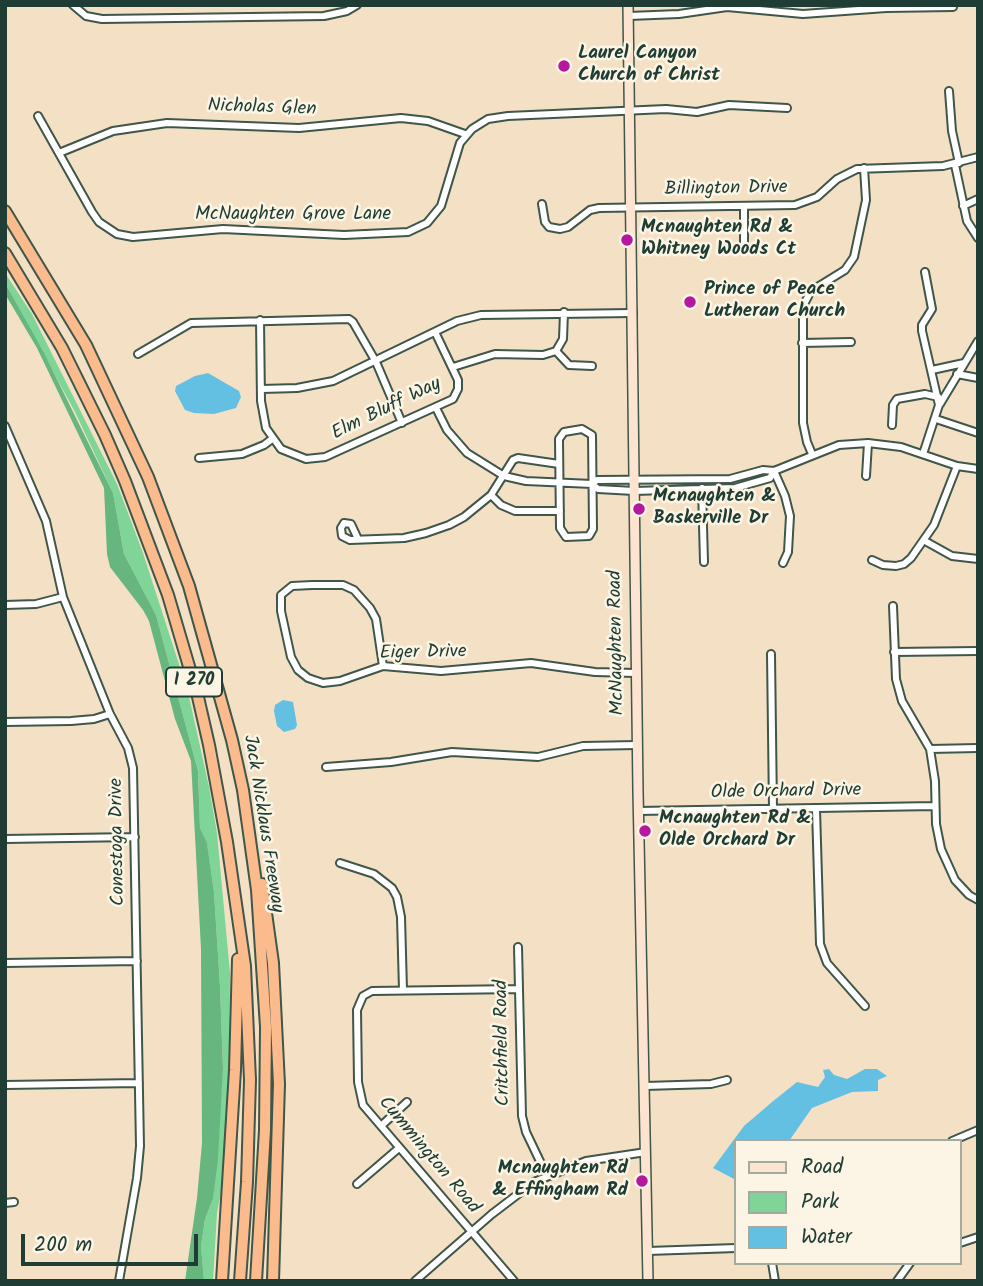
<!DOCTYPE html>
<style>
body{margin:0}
#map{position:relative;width:983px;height:1286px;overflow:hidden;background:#f4e1c5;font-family:Kalam,sans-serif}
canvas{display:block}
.frame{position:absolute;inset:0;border:7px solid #1f3d34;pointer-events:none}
.legend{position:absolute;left:734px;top:1139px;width:228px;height:126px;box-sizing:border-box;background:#fcf5e5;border:2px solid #a4ab9e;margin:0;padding:9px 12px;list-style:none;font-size:21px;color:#1f3d34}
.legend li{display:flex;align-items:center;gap:14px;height:35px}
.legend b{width:35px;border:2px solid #a4ab9e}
.scale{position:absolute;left:21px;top:1234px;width:177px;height:32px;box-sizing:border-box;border:4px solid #1f3d34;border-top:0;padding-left:9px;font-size:21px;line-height:24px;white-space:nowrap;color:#1f3d34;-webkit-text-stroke:5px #fcf5e5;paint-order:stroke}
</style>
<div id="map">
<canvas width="983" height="1286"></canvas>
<div class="frame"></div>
<ul class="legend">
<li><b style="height:9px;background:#fde4d1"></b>Road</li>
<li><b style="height:19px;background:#7fd497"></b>Park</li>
<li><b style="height:19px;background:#64c0e2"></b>Water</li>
</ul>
<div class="scale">200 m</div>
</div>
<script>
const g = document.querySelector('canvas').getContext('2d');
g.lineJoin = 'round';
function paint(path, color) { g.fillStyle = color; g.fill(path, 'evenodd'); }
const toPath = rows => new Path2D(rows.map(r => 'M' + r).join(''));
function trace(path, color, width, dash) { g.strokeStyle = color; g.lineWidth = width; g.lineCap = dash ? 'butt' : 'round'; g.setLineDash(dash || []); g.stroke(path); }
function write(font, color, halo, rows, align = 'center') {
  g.font = font + ' Kalam,sans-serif'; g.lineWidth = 5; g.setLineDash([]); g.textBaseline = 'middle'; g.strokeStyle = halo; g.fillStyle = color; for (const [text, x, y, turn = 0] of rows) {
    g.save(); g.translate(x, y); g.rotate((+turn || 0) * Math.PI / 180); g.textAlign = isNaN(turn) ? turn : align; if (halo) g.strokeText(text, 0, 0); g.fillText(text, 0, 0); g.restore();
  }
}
const green = toPath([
 [5,273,32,314,117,484,143,553,188,692,209,787,217,833,230,973,229,1075,222,1187,217,1213,213,1281,204,1281,201,1246,205,1219,213,1199,223,1069,220,987,214,892,207,844,200,828,198,771,156,615,124,554,113,493,75,412,5,283]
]);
const forest = toPath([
 [5,283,44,353,113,493,124,554,156,615,198,771,200,828,207,843,214,892,220,987,223,1069,218,1158,213,1199,205,1219,201,1246,204,1281,185,1281,197,1198,202,1143,201,949,191,761,175,719,149,621,143,610,110,567,107,554,104,488,37,348,5,294]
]);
const water = toPath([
 [208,373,239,391,241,397,236,408,214,414,194,413,185,410,175,391,176,386,195,376],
 [283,700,293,702,297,725,295,729,284,732,277,726,274,711,275,705],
 [829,1069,834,1075,847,1079,865,1069,877,1069,887,1076,878,1080,878,1091,852,1092,812,1108,789,1141,736,1141,736,1180,713,1168,744,1126,772,1102,797,1082,818,1087,825,1077,823,1070]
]);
const street = toPath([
 [73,5,86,16,102,19,324,16,347,11,357,5],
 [629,16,679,14,727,7,803,14,886,8,953,7],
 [949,91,952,131,959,163],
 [38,116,92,212,99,222,117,234,133,237,223,229,344,235,408,232,427,223,441,206,460,143,472,129,488,119,508,116,666,109,697,112,729,105,787,108],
 [59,153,113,131,167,123,299,128,401,118,428,121,465,134],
 [955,165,967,221,978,238],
 [542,204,545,222,549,227,560,229,568,227,590,210,599,208,795,205,817,197,837,179,857,169,943,166,978,157],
 [744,206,744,246],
 [963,206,978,199],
 [260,320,261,401,266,428,281,449,306,459,325,457,336,452,453,399,458,389,458,380,435,332],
 [802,343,851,342],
 [556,351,569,365,592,366],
 [138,354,191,323,349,319,353,322,376,362,402,423],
 [453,367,495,354,543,355,556,351,563,339,564,312],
 [932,370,964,363],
 [957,374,978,378],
 [262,389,297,388,333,381,457,321,481,315,633,313],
 [940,404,978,341],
 [436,408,447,430,467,453,504,476,526,481,592,484,597,480,730,479,763,470,774,471,839,445,868,443,901,447,957,466,978,469],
 [936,419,978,433],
 [892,425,893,405,897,399,925,394,938,397],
 [5,426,46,521,63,597,110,714,128,748,133,768,140,1146,137,1178,119,1281],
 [582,429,592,435,593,529,589,536,566,537,560,528,559,439,564,432,582,429],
 [812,454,807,442,803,423,803,306,811,291,845,270,854,257,866,200,864,168],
 [923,454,939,405,922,331,922,325,932,309,925,272],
 [199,458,242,454,264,445,272,439],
 [774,471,785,496,790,516,788,552,783,563],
 [866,476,868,443],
 [592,484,598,489,634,491,735,488,770,478,774,471],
 [702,488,704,562],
 [491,495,501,505,515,511,560,511],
 [358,539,351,524,344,523,341,528,342,536,350,540,404,538,426,533,449,525,464,517,491,495,513,460,518,458,559,464],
 [925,541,952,556,978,559],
 [872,560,883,565,896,566,904,564,911,558,934,525,957,466],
 [5,605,36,604,63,597],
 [893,606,896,679,902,701,930,749,935,781,936,824,941,849,955,880,969,895,978,900],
 [894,652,978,651],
 [771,654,773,810],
 [383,666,376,619,370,608,354,590,343,585,312,585,292,586,281,595,281,611,291,657,298,670,308,678,323,683,340,681,383,666,441,671,531,663,595,672,636,673],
 [5,722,71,721,94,719,110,714],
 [930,749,978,748],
 [326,767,391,762,452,752,538,757,583,746,637,745],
 [816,809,820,944,827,963,865,1006],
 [638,811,935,806],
 [5,839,135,837],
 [340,863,374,874,392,888,397,897,401,917,403,990],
 [518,947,522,1116,526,1132,547,1176],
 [5,963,137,961],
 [5,1085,139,1083],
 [645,1086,711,1084,727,1080],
 [381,1126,407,1102],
 [952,1141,978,1130],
 [357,1184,399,1148],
 [5,1203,14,1202],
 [960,1243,978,1237],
 [648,1251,736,1248],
 [772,1263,775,1281],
 [415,1281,492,1214,534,1182,586,1161,646,1152],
 [514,1281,363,1105,358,1082,357,1010,363,996,372,991,519,989],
 [897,1281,910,1263]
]);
const secondary = toPath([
 [628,5,638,791,648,1281]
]);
const highway = toPath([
 [5,211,86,345,148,477,189,586,232,740,243,790,257,890,266,1027,265,1130,256,1281],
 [5,253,62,348,105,435,125,481,168,595,198,697,209,745,227,842,245,966,250,1080,247,1182,240,1281],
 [262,884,273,963,279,1084,273,1281],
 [222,1281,235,1070,238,959]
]);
const markers = [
 [564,66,7,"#b5179e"],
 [627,240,7,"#b5179e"],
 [690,302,7,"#b5179e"],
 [639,509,7,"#b5179e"],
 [645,831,7,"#b5179e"],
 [642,1181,7,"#b5179e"]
];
const shields = [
 [194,682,56]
];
const shieldNames = [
 ["I 270",194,682]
];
const poiNames = [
 ["Laurel Canyon",578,55],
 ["Church of Christ",578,77],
 ["Mcnaughten Rd &",641,229],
 ["Whitney Woods Ct",641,251],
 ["Prince of Peace",704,291],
 ["Lutheran Church",704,313],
 ["Mcnaughten &",653,498],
 ["Baskerville Dr",653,520],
 ["Mcnaughten Rd &",659,820],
 ["Olde Orchard Dr",659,842],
 ["Mcnaughten Rd",628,1170,"right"],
 ["& Effingham Rd",628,1192,"right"]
];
const streetNames = [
 ["Nicholas Glen",262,109,2],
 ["Billington Drive",726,190,-1],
 ["McNaughten Grove Lane",293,216],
 ["Elm Bluff Way",387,410,-26],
 ["McNaughten Road",618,643,-91],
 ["Eiger Drive",423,654,-1],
 ["Olde Orchard Drive",786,793,-1],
 ["Jack Nicklaus Freeway",262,824,81],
 ["Conestoga Drive",119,842,-91],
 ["Critchfield Road",504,1043,-91],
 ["Cummington Road",428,1156,50]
];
paint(green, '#7fd497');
paint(forest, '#67b680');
paint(water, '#64c0e2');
trace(street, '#3f564a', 10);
trace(secondary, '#3f564a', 12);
trace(highway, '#3f564a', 14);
trace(street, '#fff', 6);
trace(secondary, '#fde4d1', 9);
trace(highway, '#fbbb8d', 10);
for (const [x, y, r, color] of markers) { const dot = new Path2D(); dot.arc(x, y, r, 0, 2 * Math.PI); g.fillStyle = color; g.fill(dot); trace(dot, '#fcf5e5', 2.5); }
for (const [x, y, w] of shields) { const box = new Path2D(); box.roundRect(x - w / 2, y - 14.5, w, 29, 5); g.fillStyle = '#fcf5e5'; g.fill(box); trace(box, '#1f3d34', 2); }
write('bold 18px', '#1f3d34', null, shieldNames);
write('bold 19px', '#1f3d34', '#fcf5e5', poiNames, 'left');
write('19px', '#1f3d34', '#fcf5e5', streetNames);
</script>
